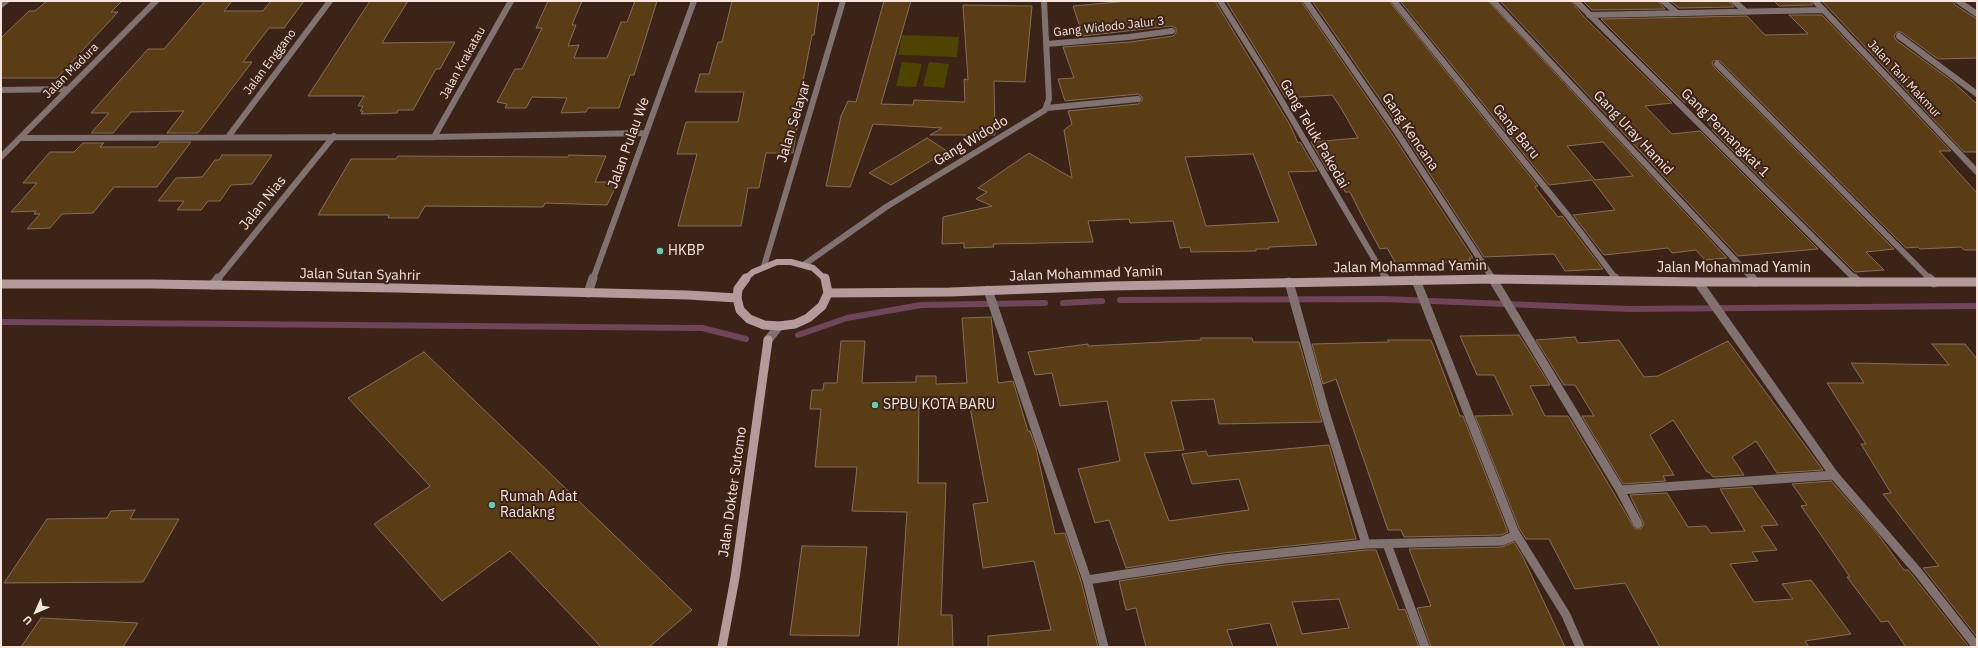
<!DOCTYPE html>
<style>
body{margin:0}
#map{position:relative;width:1978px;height:648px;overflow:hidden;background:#3b2318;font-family:"IBM Plex Sans",sans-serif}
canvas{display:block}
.frame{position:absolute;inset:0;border:2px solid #f6e4dd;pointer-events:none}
.north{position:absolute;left:16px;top:592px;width:40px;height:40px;-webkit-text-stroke:3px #3b2318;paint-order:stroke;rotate:225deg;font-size:11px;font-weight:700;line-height:16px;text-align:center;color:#f6e4dd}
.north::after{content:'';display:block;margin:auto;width:14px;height:18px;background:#f6e4dd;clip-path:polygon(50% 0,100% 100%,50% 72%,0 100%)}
</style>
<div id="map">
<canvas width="1978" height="648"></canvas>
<div class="frame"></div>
<div class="north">U</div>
</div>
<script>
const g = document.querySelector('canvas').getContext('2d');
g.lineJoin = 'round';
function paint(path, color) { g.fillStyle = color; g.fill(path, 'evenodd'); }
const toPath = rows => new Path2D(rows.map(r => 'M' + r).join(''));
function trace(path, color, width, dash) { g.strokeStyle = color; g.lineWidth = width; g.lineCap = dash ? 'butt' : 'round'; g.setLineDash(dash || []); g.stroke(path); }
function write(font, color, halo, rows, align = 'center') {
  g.font = font + ' "IBM Plex Sans",sans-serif'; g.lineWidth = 4; g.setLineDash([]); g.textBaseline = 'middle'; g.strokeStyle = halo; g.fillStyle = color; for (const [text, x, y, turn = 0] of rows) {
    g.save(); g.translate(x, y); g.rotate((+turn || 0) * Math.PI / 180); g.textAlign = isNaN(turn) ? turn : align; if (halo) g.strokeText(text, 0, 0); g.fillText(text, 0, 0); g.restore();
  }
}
const green = toPath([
 [902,35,959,37,957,57,898,55],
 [902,62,922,64,916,87,896,86],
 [929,62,949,64,944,88,923,86]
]);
const stream = toPath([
 [1120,300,1383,299,1629,309,1977,306],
 [1063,303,1102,301],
 [1,322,702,328,746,339],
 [798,335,847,318,921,305,1045,303]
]);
const building = toPath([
 [47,1,122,1,111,12,118,12,57,78,1,78,1,38,29,11,35,11,47,1],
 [205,1,232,1,224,11,263,11,271,1,304,1,284,28,269,28,243,62,252,62,198,133,167,133,184,111,131,112,113,133,91,133,109,113,91,113,148,49,164,49,205,1],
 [370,1,408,1,382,43,455,42,440,69,436,69,413,110,398,110,397,113,361,114,363,111,360,111,363,106,358,106,364,96,308,96,370,1],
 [548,1,582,1,572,25,576,25,568,46,579,45,574,58,607,58,621,22,627,22,635,1,657,1,634,75,630,75,619,108,588,108,586,112,561,113,567,98,532,97,526,108,505,108,507,104,497,102,515,69,522,69,542,28,536,28,548,1],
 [732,1,819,1,814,35,812,35,799,102,801,102,793,153,766,153,759,188,748,188,741,226,678,226,697,154,677,154,686,122,738,122,744,92,695,92,700,74,709,74,718,42,722,42,732,1],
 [884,1,911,1,881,104,913,105,914,100,965,102,964,79,968,80,963,5,1032,6,1025,82,994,81,995,135,930,135,942,128,873,124,850,187,826,186,841,116,848,101,856,102,884,1],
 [1128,1,1215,1,1290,125,1298,143,1300,142,1317,171,1288,172,1317,245,1269,247,1269,249,1256,249,1256,251,1191,252,1190,247,1180,248,1173,221,1130,223,1129,219,1088,221,1093,242,993,244,994,247,964,248,964,243,942,244,943,217,992,206,976,199,987,192,978,188,1029,153,1072,178,1064,130,1072,124,1068,111,1138,104,1142,101,1142,97,1138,94,1065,101,1058,79,1074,78,1063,47,1130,42,1173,36,1176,33,1176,28,1171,26,1083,36,1073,6,1128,1],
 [1253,154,1279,222,1206,226,1185,157,1253,154],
 [1226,1,1301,1,1392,134,1473,258,1469,258,1471,260,1398,267,1387,248,1380,249,1362,216,1350,192,1345,192,1340,180,1336,180,1331,170,1328,171,1311,142,1358,138,1341,108,1332,95,1286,98,1226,1],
 [1312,1,1389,1,1538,186,1535,187,1558,217,1562,216,1603,269,1565,271,1554,254,1484,257,1400,128,1312,1],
 [1400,1,1488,1,1727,258,1705,260,1696,250,1672,253,1668,248,1604,255,1573,215,1615,210,1592,180,1549,185,1400,1],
 [1603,142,1633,176,1595,180,1567,146,1603,142],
 [1500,1,1571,1,1585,18,1672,103,1645,106,1672,134,1700,131,1818,249,1738,256,1500,1],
 [1583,1,1658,1,1665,9,1592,10,1583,1],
 [1670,1,1729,1,1734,7,1679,8,1670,1],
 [1774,1,1810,1,1813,5,1779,6,1774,1],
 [1822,1,1953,1,1955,5,1977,19,1977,58,1938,59,1901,32,1897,32,1894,36,1896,40,1952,81,1977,104,1977,152,1964,152,1822,1],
 [1789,15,1822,15,1951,151,1939,151,1977,193,1977,250,1964,250,1961,247,1920,249,1918,247,1906,248,1720,61,1714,60,1712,63,1714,67,1894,249,1866,252,1884,270,1855,272,1712,130,1713,129,1688,102,1684,102,1601,19,1747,16,1765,35,1808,34,1789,15],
 [927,138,947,151,891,185,869,173,927,138],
 [160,142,191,142,157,187,114,187,93,213,62,214,50,228,27,229,40,214,34,214,36,211,11,212,37,183,23,183,50,152,74,152,83,143,104,143,100,147,156,147,160,142],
 [222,155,272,155,252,184,231,185,220,201,208,201,201,210,177,210,184,201,158,201,176,178,202,177,215,160,219,160,222,155],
 [569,155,606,156,595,182,618,182,607,205,545,203,543,207,425,206,418,218,388,218,389,215,318,215,351,159,396,159,398,156,568,157,569,155],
 [991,317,998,383,1013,381,1028,431,1030,431,1036,448,1055,534,1065,533,1081,581,1098,647,988,647,988,636,1051,630,1034,561,983,568,973,504,988,502,969,402,919,403,918,483,946,483,941,615,952,615,953,647,898,647,907,512,852,511,857,467,815,467,821,409,810,409,812,390,823,390,824,383,837,383,841,341,865,341,862,383,916,382,916,376,936,376,936,384,967,383,962,318,991,317],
 [1519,335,1550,385,1530,386,1545,416,1568,416,1635,529,1641,529,1644,524,1630,495,1667,493,1688,527,1706,526,1711,533,1745,531,1720,489,1752,487,1778,525,1761,526,1777,550,1752,552,1758,561,1730,564,1754,602,1793,599,1782,584,1811,580,1851,634,1805,641,1809,647,1660,647,1625,583,1575,589,1549,539,1526,539,1519,528,1475,416,1513,415,1494,375,1477,375,1460,336,1519,335],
 [1575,337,1578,343,1619,340,1644,377,1658,376,1728,341,1823,470,1777,473,1756,441,1732,457,1744,475,1713,477,1709,472,1707,472,1673,420,1650,435,1674,475,1663,476,1666,481,1623,484,1582,416,1594,416,1575,385,1564,385,1536,340,1575,337],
 [1201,338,1252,338,1253,342,1299,342,1322,422,1219,424,1214,399,1171,401,1184,450,1144,453,1169,521,1249,510,1239,479,1192,484,1182,454,1206,451,1208,456,1329,445,1356,539,1223,553,1126,568,1109,520,1095,523,1078,469,1120,461,1107,401,1060,406,1052,373,1035,375,1028,352,1088,344,1088,346,1201,340,1201,338],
 [1388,340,1431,340,1460,416,1463,416,1508,532,1501,535,1404,537,1401,530,1388,530,1336,379,1323,384,1312,344,1389,342,1388,340],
 [1932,344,1965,344,1977,359,1977,637,1923,568,1939,566,1883,494,1891,493,1861,444,1866,444,1827,383,1864,383,1851,363,1949,365,1932,344],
 [424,352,692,610,649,647,601,647,510,551,442,601,374,524,430,486,348,398,424,352],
 [1831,481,1877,533,1904,570,1908,570,1913,576,1969,647,1906,647,1888,621,1881,622,1847,577,1850,577,1801,506,1807,505,1792,484,1831,481],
 [135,510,130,519,179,519,143,582,4,583,47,519,107,518,111,511,135,510],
 [1514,542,1522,555,1565,647,1431,647,1417,608,1431,606,1409,549,1502,547,1514,542],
 [802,546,867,547,859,636,790,635,802,546],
 [1366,550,1376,550,1399,610,1405,609,1419,647,1278,647,1270,623,1227,630,1233,647,1146,647,1136,608,1126,610,1119,581,1225,565,1366,550],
 [1339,599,1349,628,1302,634,1292,602,1339,599],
 [41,618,138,623,123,647,21,647,41,618]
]);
const streetFar1 = toPath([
 [1220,1,1264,71,1386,279],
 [1306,1,1396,131,1493,279],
 [1394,1,1569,217,1616,279],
 [1493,1,1753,279],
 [1576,1,1855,279],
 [1663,1,1676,12],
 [1734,1,1745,11],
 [1815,1,1977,172],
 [1958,1,1977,14],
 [1,5,6,1],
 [1589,15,1824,10],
 [1899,36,1977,94],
 [1047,44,1129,37,1172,31],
 [1717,64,1930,279],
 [1,90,68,89],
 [1047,108,1138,99],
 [228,137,330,1],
 [434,137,511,1],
 [20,138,434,137,646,133],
 [1,157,156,1],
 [805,264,886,207,1045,110,1049,99,1044,1],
 [764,266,843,1],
 [218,279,334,136],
 [593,279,694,1]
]);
const street = toPath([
 [1385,278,1386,280],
 [1492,278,1620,490,1638,524],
 [1615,278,1616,280],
 [1752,278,1755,282],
 [1854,278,1858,282],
 [1929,278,1934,283],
 [1289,282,1325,412,1366,544],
 [1698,282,1834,475,1918,572,1977,647],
 [213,285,218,278],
 [988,290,1087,580,1104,647],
 [588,293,593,278],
 [768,340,779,326],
 [1620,490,1834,475],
 [1514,531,1566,615,1580,647],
 [1387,544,1425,647],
 [1087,580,1224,559,1366,544,1502,541,1514,536,1514,531,1416,280]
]);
const secondaryFar1 = toPath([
 [745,279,753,272,777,262,791,262,813,268,825,279],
 [1474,279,1517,279]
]);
const secondary = toPath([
 [746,278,738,289,737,298,740,310,749,319,764,325,779,326,795,324,808,318,822,306,828,293,825,278],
 [1,284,152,284,397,288,688,295,737,298],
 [828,293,950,292,1111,286,1493,279,1698,282,1977,282],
 [722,647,735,578,768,340]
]);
const markers = [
 [660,251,4,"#5eceb8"],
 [875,405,4,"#5eceb8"],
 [492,505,4,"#5eceb8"]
];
const farStreetnames = [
 ["Gang Widodo Jalur 3",1109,27,-6],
 ["Jalan Enggano",270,62,-53],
 ["Jalan Krakatau",463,63,-61],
 ["Jalan Madura",71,71,-45],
 ["Jalan Tani Makmur",1904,79,47]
];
const streetNames = [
 ["Jalan Selayar",794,122,-73],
 ["Gang Kencana",1410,132,56],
 ["Gang Baru",1516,132,51],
 ["Gang Uray Hamid",1633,133,47],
 ["Gang Pemangkat 1",1725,133,45],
 ["Gang Teluk Pakedai",1314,134,60],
 ["Gang Widodo",971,141,-31],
 ["Jalan Pulau We",629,143,-70],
 ["Jalan Nias",263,203,-51],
 ["Jalan Mohammad Yamin",1410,267,-1],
 ["Jalan Mohammad Yamin",1734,268],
 ["Jalan Mohammad Yamin",1086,274,-2],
 ["Jalan Sutan Syahrir",360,275,1],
 ["Jalan Dokter Sutomo",733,492,-82]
];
const poiNames = [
 ["HKBP",668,251],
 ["SPBU KOTA BARU",883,405],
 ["Rumah Adat",500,497],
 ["Radakng",500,513]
];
paint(green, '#4f4300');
trace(stream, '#704459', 6);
paint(building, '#5b3d15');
trace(building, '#836f58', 1);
trace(streetFar1, '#817272', 6);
trace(street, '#817272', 9);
trace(secondaryFar1, '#b39b9b', 6);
trace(secondary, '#b39b9b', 9);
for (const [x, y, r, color] of markers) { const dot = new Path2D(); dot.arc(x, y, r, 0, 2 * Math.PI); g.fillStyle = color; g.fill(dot); trace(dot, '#3b2318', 1.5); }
write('12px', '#f6e4dd', '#3b2318', farStreetnames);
write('14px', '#f6e4dd', '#3b2318', streetNames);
write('14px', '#f6e4dd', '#3b2318', poiNames, 'left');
</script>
